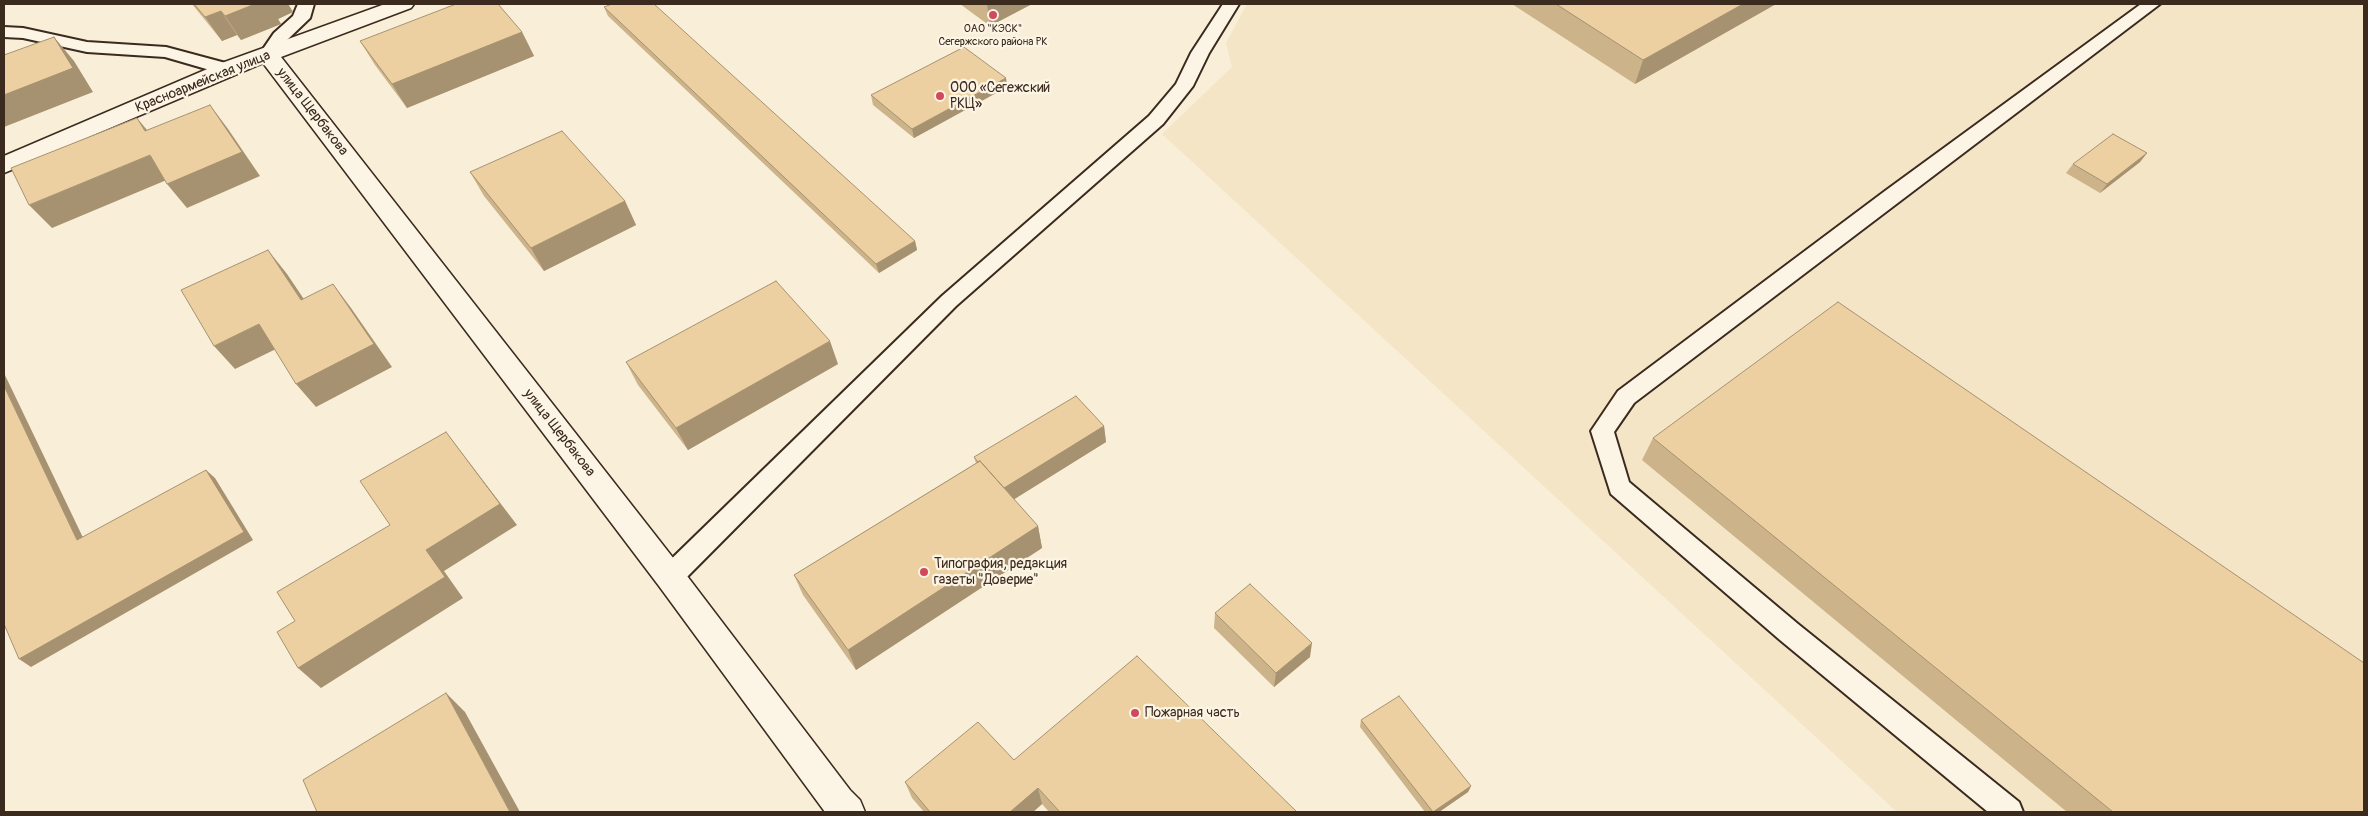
<!DOCTYPE html>
<meta charset="utf-8">
<style>
body{margin:0}
#map{position:relative;width:2368px;height:816px;overflow:hidden;background:#f9eed7;font-family:Pangolin,sans-serif}
canvas{display:block}
.frame{position:absolute;inset:0;border:5px solid #3b2a1e;pointer-events:none}
</style>
<div id="map">
<canvas width="2368" height="816"></canvas>
<div class="frame"></div>
</div>
<script>
const g = document.querySelector('canvas').getContext('2d');
g.lineJoin = 'round';
function paint(path, color) { g.fillStyle = color; g.fill(path, 'evenodd'); }
const toPath = rows => new Path2D(rows.map(r => 'M' + r).join(''));
function trace(path, color, width, dash) { g.strokeStyle = color; g.lineWidth = width; g.lineCap = dash ? 'butt' : 'round'; g.setLineDash(dash || []); g.stroke(path); }
function write(font, color, halo, rows, align = 'center') {
  g.font = font + ' Pangolin,sans-serif'; g.lineWidth = 4.5; g.setLineDash([]); g.textBaseline = 'middle'; g.strokeStyle = halo; g.fillStyle = color; for (const [text, x, y, turn = 0] of rows) {
    g.save(); g.translate(x, y); g.rotate((+turn || 0) * Math.PI / 180); g.textAlign = isNaN(turn) ? turn : align; if (halo) g.strokeText(text, 0, 0); g.fillText(text, 0, 0); g.restore();
  }
}
const built = toPath([
 [1247,4,2364,4,2364,812,1897,812,1162,134,1232,67,1226,43]
]);
const service = toPath([
 [298,4,314,4,310,18,286,41,274,59,262,59,259,55,274,33,293,16,298,4],
 [1223,4,1239,4,1209,53,1193,86,1163,124,956,306,679,585,670,588,661,585,658,577,661,569,942,296,1149,116,1176,84,1191,53,1223,4],
 [2141,4,2160,4,1634,403,1614,432,1629,482,1798,624,2019,802,2023,812,1988,812,1780,640,1611,494,1591,431,1618,391,1885,191,2141,4],
 [4,27,23,28,87,42,166,47,233,65,236,69,233,73,227,75,165,57,87,52,23,38,4,37,4,27]
]);
const minor = toPath([
 [385,4,414,4,411,8,281,57,681,568,850,790,860,800,865,812,825,812,659,586,263,63,4,173,4,156,219,64,385,4]
]);
const wall = toPath([
 [192,4,288,4,293,12,278,19,281,24,241,40,237,35,222,41],
 [960,4,1032,4,990,26],
 [1512,4,1776,4,1635,84],
 [604,7,915,241,917,250,879,273,608,16],
 [522,32,534,56,407,108,375,65,360,41],
 [1006,78,1007,87,914,138,873,105,871,95],
 [2147,153,2140,162,2100,193,2066,173,2073,164],
 [470,172,625,201,636,225,544,271,484,196],
 [626,362,838,364,688,450,638,385],
 [1104,426,1106,442,1014,499,1038,526,1042,548,856,670,803,595,794,575,976,463,974,457],
 [1653,438,2364,812,2067,812,1642,460],
 [1215,613,1310,657,1274,687,1214,628],
 [1361,720,1471,786,1468,792,1439,812,1425,812,1360,727],
 [1014,760,1297,812,1049,812,1042,804,1033,812,924,812,912,798,905,782]
]);
const shadedWall = toPath([
 [255,4,288,4,293,12,278,19,281,24,241,40,225,16],
 [987,4,1032,4,990,26],
 [1743,4,1776,4,1635,84,1643,60],
 [221,11,237,35,222,41,205,17],
 [522,32,534,56,407,108,392,84],
 [54,37,74,61,93,92,4,127,4,95],
 [1006,78,1007,87,914,138,912,129],
 [210,105,228,129,260,176,187,208,167,184],
 [137,118,157,142,145,131],
 [2147,153,2140,162,2100,193,2107,184],
 [150,155,169,179,52,228,29,205],
 [625,201,636,225,544,271,531,248],
 [915,241,917,250,879,273,876,264],
 [268,250,287,274,320,323,301,300],
 [333,284,351,308,392,367,316,407,296,384],
 [259,324,278,348,235,369,214,346],
 [830,341,838,364,688,450,676,428],
 [4,373,88,548,77,540,4,386],
 [1104,426,1106,442,1005,505,1002,489],
 [446,432,517,525,444,571,463,598,321,688,298,668,426,550],
 [206,470,215,478,253,540,31,667,19,659],
 [1038,526,1042,548,856,670,848,650],
 [1312,643,1310,657,1274,687,1276,673],
 [446,693,465,712,520,812,510,812],
 [1471,786,1468,792,1439,812,1432,812],
 [1038,788,1042,804,1033,812,1010,812]
]);
const building = toPath([
 [194,4,255,4,225,16,221,11,205,17,194,4],
 [456,4,498,4,522,32,392,84,360,41,456,4],
 [612,4,654,4,915,241,876,264,604,7,612,4],
 [1556,4,1743,4,1643,60,1556,4],
 [54,37,73,68,4,95,4,55,54,37],
 [964,47,1006,78,912,129,871,95,964,47],
 [210,105,242,152,167,184,150,155,29,205,11,168,137,118,145,131,210,105],
 [562,131,625,201,531,248,470,172,562,131],
 [2113,134,2147,153,2107,184,2073,164,2113,134],
 [268,250,301,300,333,284,374,344,296,384,259,324,214,346,181,290,268,250],
 [776,281,830,341,676,428,626,362,776,281],
 [1838,302,2364,663,2364,812,2113,812,1653,438,1838,302],
 [4,386,77,540,206,470,244,532,19,659,4,624,4,386],
 [1076,396,1104,426,1004,488,980,461,978,462,974,457,1076,396],
 [446,432,500,504,426,550,445,577,298,668,277,632,295,621,277,592,390,525,360,481,446,432],
 [980,461,1038,526,848,650,794,575,980,461],
 [1250,584,1312,643,1276,673,1215,613,1250,584],
 [1137,656,1297,812,1060,812,1038,788,1010,812,930,812,905,782,978,722,1014,760,1137,656],
 [446,693,510,812,317,812,303,780,446,693],
 [1399,696,1471,786,1433,812,1361,720,1399,696]
]);
const markers = [
 [993,15,5,"#d1495b"],
 [940,96,5,"#d1495b"],
 [924,572,5,"#d1495b"],
 [1135,713,5,"#d1495b"]
];
const farPoinames = [
 ["ОАО \"КЭСК\"",993,29],
 ["Сегержского района РК",993,42]
];
const streetNames = [
 ["Красноармейская улица",203,82,-22],
 ["улица Щербакова",312,112,52],
 ["улица Щербакова",559,433,52]
];
const poiNames = [
 ["ООО «Сегежский",950,88],
 ["РКЦ»",950,104],
 ["Типография, редакция",934,564],
 ["газеты \"Доверие\"",934,580],
 ["Пожарная часть",1145,713]
];
paint(built, '#f5e5c7');
trace(service, '#3b2a1e', 4);
trace(minor, '#3b2a1e', 3);
paint(service, '#fcf5e5');
paint(minor, '#fcf5e5');
paint(wall, '#ccb38a');
paint(shadedWall, '#a69271');
paint(building, '#edd0a1');
trace(building, '#a69271', 1);
for (const [x, y, r, color] of markers) { const dot = new Path2D(); dot.arc(x, y, r, 0, 2 * Math.PI); g.fillStyle = color; g.fill(dot); trace(dot, '#fcf5e5', 2); }
write('11px', '#3b2a1e', '#fcf5e5', farPoinames);
write('14px', '#3b2a1e', '#fcf5e5', streetNames);
write('14px', '#3b2a1e', '#fcf5e5', poiNames, 'left');
</script>
